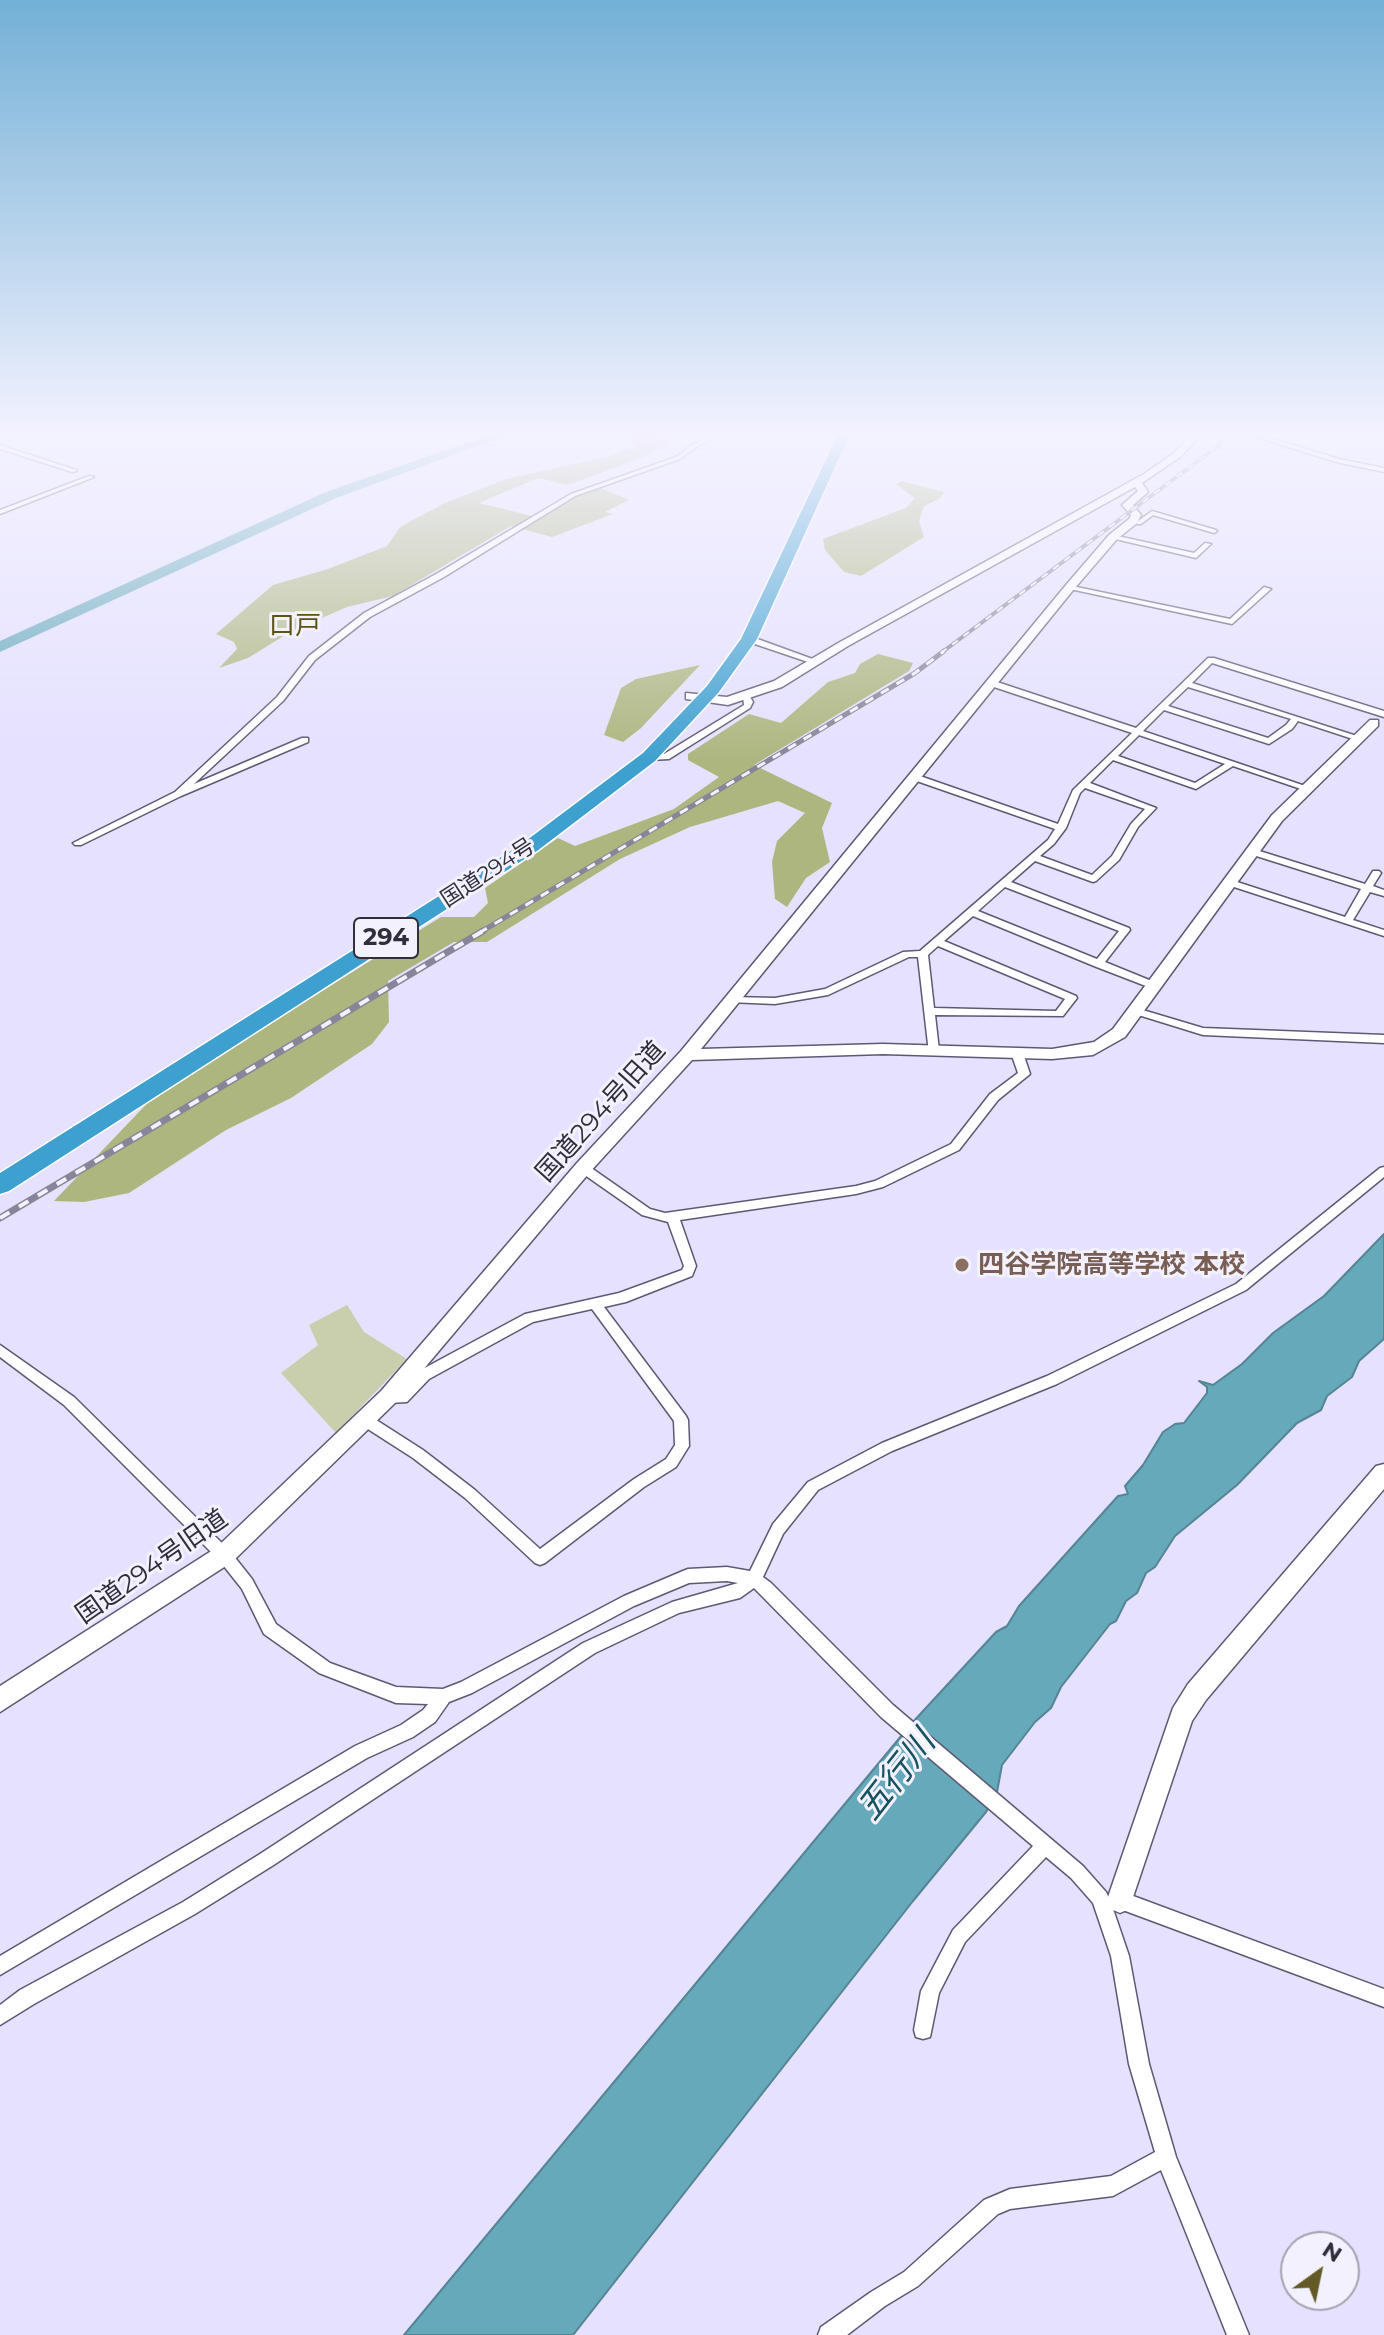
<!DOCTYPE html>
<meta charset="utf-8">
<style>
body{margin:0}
#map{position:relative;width:1384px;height:2335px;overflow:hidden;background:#e5e1ff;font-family:Montserrat,sans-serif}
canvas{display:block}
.north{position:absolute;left:1280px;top:2231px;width:80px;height:80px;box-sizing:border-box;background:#f2f1fd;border:2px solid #a4a3af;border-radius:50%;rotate:33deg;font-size:22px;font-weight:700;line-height:32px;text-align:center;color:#302e3a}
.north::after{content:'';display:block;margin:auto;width:28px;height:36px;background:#645a27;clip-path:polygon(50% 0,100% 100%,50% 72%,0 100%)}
</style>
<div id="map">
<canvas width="1384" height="2335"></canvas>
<div class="north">N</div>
</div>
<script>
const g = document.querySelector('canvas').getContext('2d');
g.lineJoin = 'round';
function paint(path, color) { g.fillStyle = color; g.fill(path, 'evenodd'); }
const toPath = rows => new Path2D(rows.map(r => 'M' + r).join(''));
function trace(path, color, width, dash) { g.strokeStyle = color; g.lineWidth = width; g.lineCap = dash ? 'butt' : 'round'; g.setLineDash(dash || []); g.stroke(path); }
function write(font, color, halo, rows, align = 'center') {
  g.font = font + ' Montserrat,"Noto Sans JP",sans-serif'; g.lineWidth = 6; g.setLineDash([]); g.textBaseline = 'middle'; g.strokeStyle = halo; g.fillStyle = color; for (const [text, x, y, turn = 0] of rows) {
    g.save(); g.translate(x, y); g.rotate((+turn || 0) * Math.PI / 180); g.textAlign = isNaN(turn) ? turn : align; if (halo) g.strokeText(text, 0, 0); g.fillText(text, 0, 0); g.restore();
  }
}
const green = toPath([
 [347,1305,364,1332,407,1359,336,1433,281,1373,318,1345,309,1325]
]);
const forest = toPath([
 [619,434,659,434,671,442,648,455,582,480,568,485,538,478,479,503,540,518,576,496,600,488,629,500,605,512,613,514,552,537,511,526,393,596,347,607,290,632,248,658,219,668,237,649,234,642,216,634,273,585,328,569,387,546,400,527,445,503,506,479,606,457,638,446],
 [901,481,944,492,939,499,924,506,919,521,924,537,861,576,844,572,825,550,823,539,906,508,915,498,896,484],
 [878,654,913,663,909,671,754,765,832,803,822,828,830,862,806,878,787,907,775,899,772,862,777,841,805,813,778,801,690,827,620,859,487,942,454,942,388,981,389,1022,372,1044,291,1098,226,1130,129,1193,84,1202,54,1201,157,1093,441,917,474,917,488,903,485,888,558,838,575,846,674,809,719,777,688,760,688,754,749,714,781,723,828,682,855,673,860,664],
 [700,665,641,728,623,742,604,735,621,688,636,679]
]);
const water = toPath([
 [1384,1234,1384,1339,1359,1361,1352,1377,1327,1396,1321,1410,1297,1423,1237,1485,1175,1536,1155,1567,1146,1573,1137,1593,1126,1601,1116,1621,1110,1624,1061,1687,1051,1708,1035,1722,1002,1765,997,1792,986,1812,913,1901,573,2335,404,2335,912,1723,996,1632,1007,1626,1019,1606,1118,1496,1128,1494,1125,1486,1143,1465,1163,1432,1175,1424,1184,1423,1207,1393,1207,1387,1199,1381,1213,1385,1242,1364,1273,1333,1324,1296,1384,1234]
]);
const river = toPath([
 [491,434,511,434,336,498,0,652,0,641,326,492,491,434]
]);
const street = toPath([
 [713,434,722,434,696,447,680,459,575,496,444,577,370,617,315,660,283,701,194,784,302,738,308,738,308,742,181,796,81,845,75,845,73,843,175,792,277,697,309,656,364,613,438,573,571,494,676,457,692,445,713,434],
 [1247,434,1257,434,1339,459,1384,468,1384,472,1336,462,1247,434],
 [0,445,76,470,77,471,72,472,0,449,0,445],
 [89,476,94,477,0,514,0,510,89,476],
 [1152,511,1216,530,1217,531,1214,533,1153,515,1141,524,1137,524,1137,522,1152,511],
 [1113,535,1194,553,1205,543,1211,544,1196,558,1111,538,1111,536,1113,535],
 [1067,585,1230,619,1264,587,1271,589,1232,624,1070,589,1066,587,1067,585],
 [746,637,752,637,818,661,811,663,746,641,746,637],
 [1208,658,1214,658,1384,711,1384,717,1212,663,1192,683,1363,738,1356,740,1298,721,1292,729,1269,744,1164,710,1143,731,1311,788,1310,790,1304,790,1233,766,1196,789,1113,760,1090,783,1156,808,1138,827,1119,860,1096,881,1093,882,1035,861,1011,882,1129,928,1130,930,1105,962,1159,984,1160,986,1159,988,1151,988,1094,966,973,916,944,941,1076,996,1077,998,1063,1016,935,1015,939,1050,937,1053,929,1053,918,957,909,957,828,995,775,1004,728,1002,727,1000,732,997,775,998,825,989,903,952,920,951,1048,840,1055,829,911,779,911,775,917,775,1058,824,1073,790,1132,733,988,685,988,681,994,681,1136,728,1208,658],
 [1188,687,1291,719,1286,725,1268,738,1168,706,1188,687],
 [1139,735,1225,764,1195,783,1118,756,1139,735],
 [1085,788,1145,809,1131,824,1112,856,1092,875,1040,856,1054,844,1066,828,1080,793,1085,788],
 [1005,887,1119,931,1097,959,978,911,1005,887],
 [938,946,1065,999,1056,1011,934,1008,928,955,938,946],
 [743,695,749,695,753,702,750,708,669,759,649,760,645,757,649,754,664,754,744,705,743,695],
 [1253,849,1365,884,1373,871,1379,871,1381,873,1373,886,1384,890,1384,896,1370,892,1353,920,1384,930,1384,936,1228,885,1228,881,1234,881,1345,917,1361,889,1250,854,1248,852,1253,849],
 [1136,1008,1203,1028,1384,1035,1384,1043,1203,1035,1132,1013,1131,1011,1132,1009,1136,1008],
 [1017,1049,1023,1053,1030,1074,998,1100,959,1150,883,1187,856,1194,680,1220,696,1266,692,1276,626,1302,604,1307,686,1416,688,1420,689,1446,676,1467,644,1487,545,1563,540,1565,535,1563,465,1498,413,1458,360,1424,358,1420,360,1416,365,1414,370,1416,423,1450,475,1490,540,1549,634,1479,666,1459,675,1445,674,1421,592,1309,533,1322,429,1379,407,1402,388,1403,383,1401,381,1397,383,1393,388,1391,399,1392,419,1371,525,1314,619,1293,682,1270,684,1266,668,1222,642,1215,579,1171,577,1168,579,1165,587,1165,650,1209,665,1213,856,1186,875,1181,951,1144,990,1094,1018,1073,1011,1053,1017,1049],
 [1384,1167,1384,1177,1246,1290,1057,1384,892,1451,818,1490,783,1534,763,1577,771,1583,893,1705,1083,1866,1106,1892,1109,1898,1111,1893,1117,1890,1384,1989,1384,2007,1112,1906,1129,1956,1149,2064,1176,2157,1249,2335,1227,2335,1161,2170,1113,2196,1010,2209,998,2214,918,2286,885,2306,847,2335,818,2335,821,2327,871,2292,904,2272,984,2200,1010,2189,1111,2176,1155,2152,1129,2064,1111,1956,1093,1903,1071,1878,1046,1857,965,1942,939,1993,930,2037,923,2039,916,2037,914,2030,921,1991,953,1930,1033,1846,881,1717,754,1588,740,1598,679,1613,595,1653,272,1866,195,1914,34,2004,0,2025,0,2005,20,1990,183,1902,260,1854,583,1643,672,1602,738,1583,727,1581,689,1583,634,1606,472,1693,449,1702,435,1722,413,1737,367,1758,0,1975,0,1956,355,1746,401,1725,423,1710,428,1704,396,1703,319,1673,264,1634,242,1589,219,1560,64,1405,0,1357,0,1345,74,1397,229,1550,252,1579,276,1624,330,1663,396,1687,443,1689,461,1682,624,1596,683,1571,688,1569,727,1567,750,1571,773,1524,808,1482,882,1443,1047,1376,1236,1284,1380,1168,1384,1167]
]);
const secondary = toPath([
 [1192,434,1202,434,1180,457,1142,483,1148,492,1133,505,1141,515,1137,523,1117,539,1074,589,701,1049,883,1044,1052,1049,1094,1042,1113,1029,1272,815,1370,720,1378,720,1378,726,1282,821,1125,1037,1093,1055,1052,1059,883,1054,692,1060,589,1173,395,1403,232,1562,0,1712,0,1686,216,1548,381,1391,577,1163,681,1051,1066,585,1109,535,1129,519,1131,515,1122,505,1138,491,1135,487,848,646,782,687,728,705,686,699,686,693,727,697,774,681,840,642,1144,474,1174,453,1192,434],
 [1384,1464,1384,1489,1206,1700,1192,1721,1129,1909,1120,1913,1111,1909,1107,1900,1173,1708,1188,1684,1376,1466,1384,1464]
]);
const highway = toPath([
 [838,434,850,434,757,639,719,692,655,761,537,851,9,1191,0,1194,0,1173,523,843,643,753,707,686,741,639,838,434]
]);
const railFar2 = toPath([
 [941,653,1234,434]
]);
const railFar1 = toPath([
 [479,933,915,673,944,651]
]);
const rail = toPath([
 [0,1218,483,931]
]);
const markers = [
 [962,1265,8,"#8d6e63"]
];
const farStreetnames = [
 ["国道294号",488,873,-33]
];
const shields = [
 [386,938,64]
];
const shieldNames = [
 ["294",386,938]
];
const farQuarternames = [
 ["口戸",295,626]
];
const streetNames = [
 ["国道294号旧道",601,1112,-48],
 ["国道294号旧道",152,1567,-35]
];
const educationNames = [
 ["四谷学院高等学校 本校",978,1265]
];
const nearWaternames = [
 ["五行川",897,1776,-52]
];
paint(green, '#c9cead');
paint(forest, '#adb67f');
paint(water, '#65a9bb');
trace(water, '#558494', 2);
paint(river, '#65a9bb');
trace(street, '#5d5973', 3);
trace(secondary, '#5d5973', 3);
trace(highway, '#fff', 3);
paint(street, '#fff');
paint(secondary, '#fff');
paint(highway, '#3ea0cf');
trace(railFar2, '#88859a', 4);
trace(railFar1, '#88859a', 5);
trace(rail, '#88859a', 7);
trace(railFar2, '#f2f1fd', 2, [7]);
trace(railFar1, '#f2f1fd', 3, [9]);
trace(rail, '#f2f1fd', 4, [11]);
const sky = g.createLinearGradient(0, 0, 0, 761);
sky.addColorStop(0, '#73b0d6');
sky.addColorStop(0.57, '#f3f2ff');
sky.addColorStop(1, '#f3f2ff00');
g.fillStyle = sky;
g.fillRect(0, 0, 1384, 761);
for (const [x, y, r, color] of markers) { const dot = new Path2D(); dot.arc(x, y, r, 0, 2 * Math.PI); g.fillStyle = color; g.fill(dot); trace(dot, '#f2f1fd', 3); }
write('22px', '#302e3a', '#f2f1fd', farStreetnames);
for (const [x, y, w] of shields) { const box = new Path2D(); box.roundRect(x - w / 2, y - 20, w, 40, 6); g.fillStyle = '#f2f1fd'; g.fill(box); trace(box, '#302e3a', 2); }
write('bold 24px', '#302e3a', null, shieldNames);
write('26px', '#5d5113', '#f2f1fd', farQuarternames);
write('26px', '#302e3a', '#f2f1fd', streetNames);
write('bold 26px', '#785e54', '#f2f1fd', educationNames, 'left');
write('italic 34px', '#17525f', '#f2f1fd', nearWaternames);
</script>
